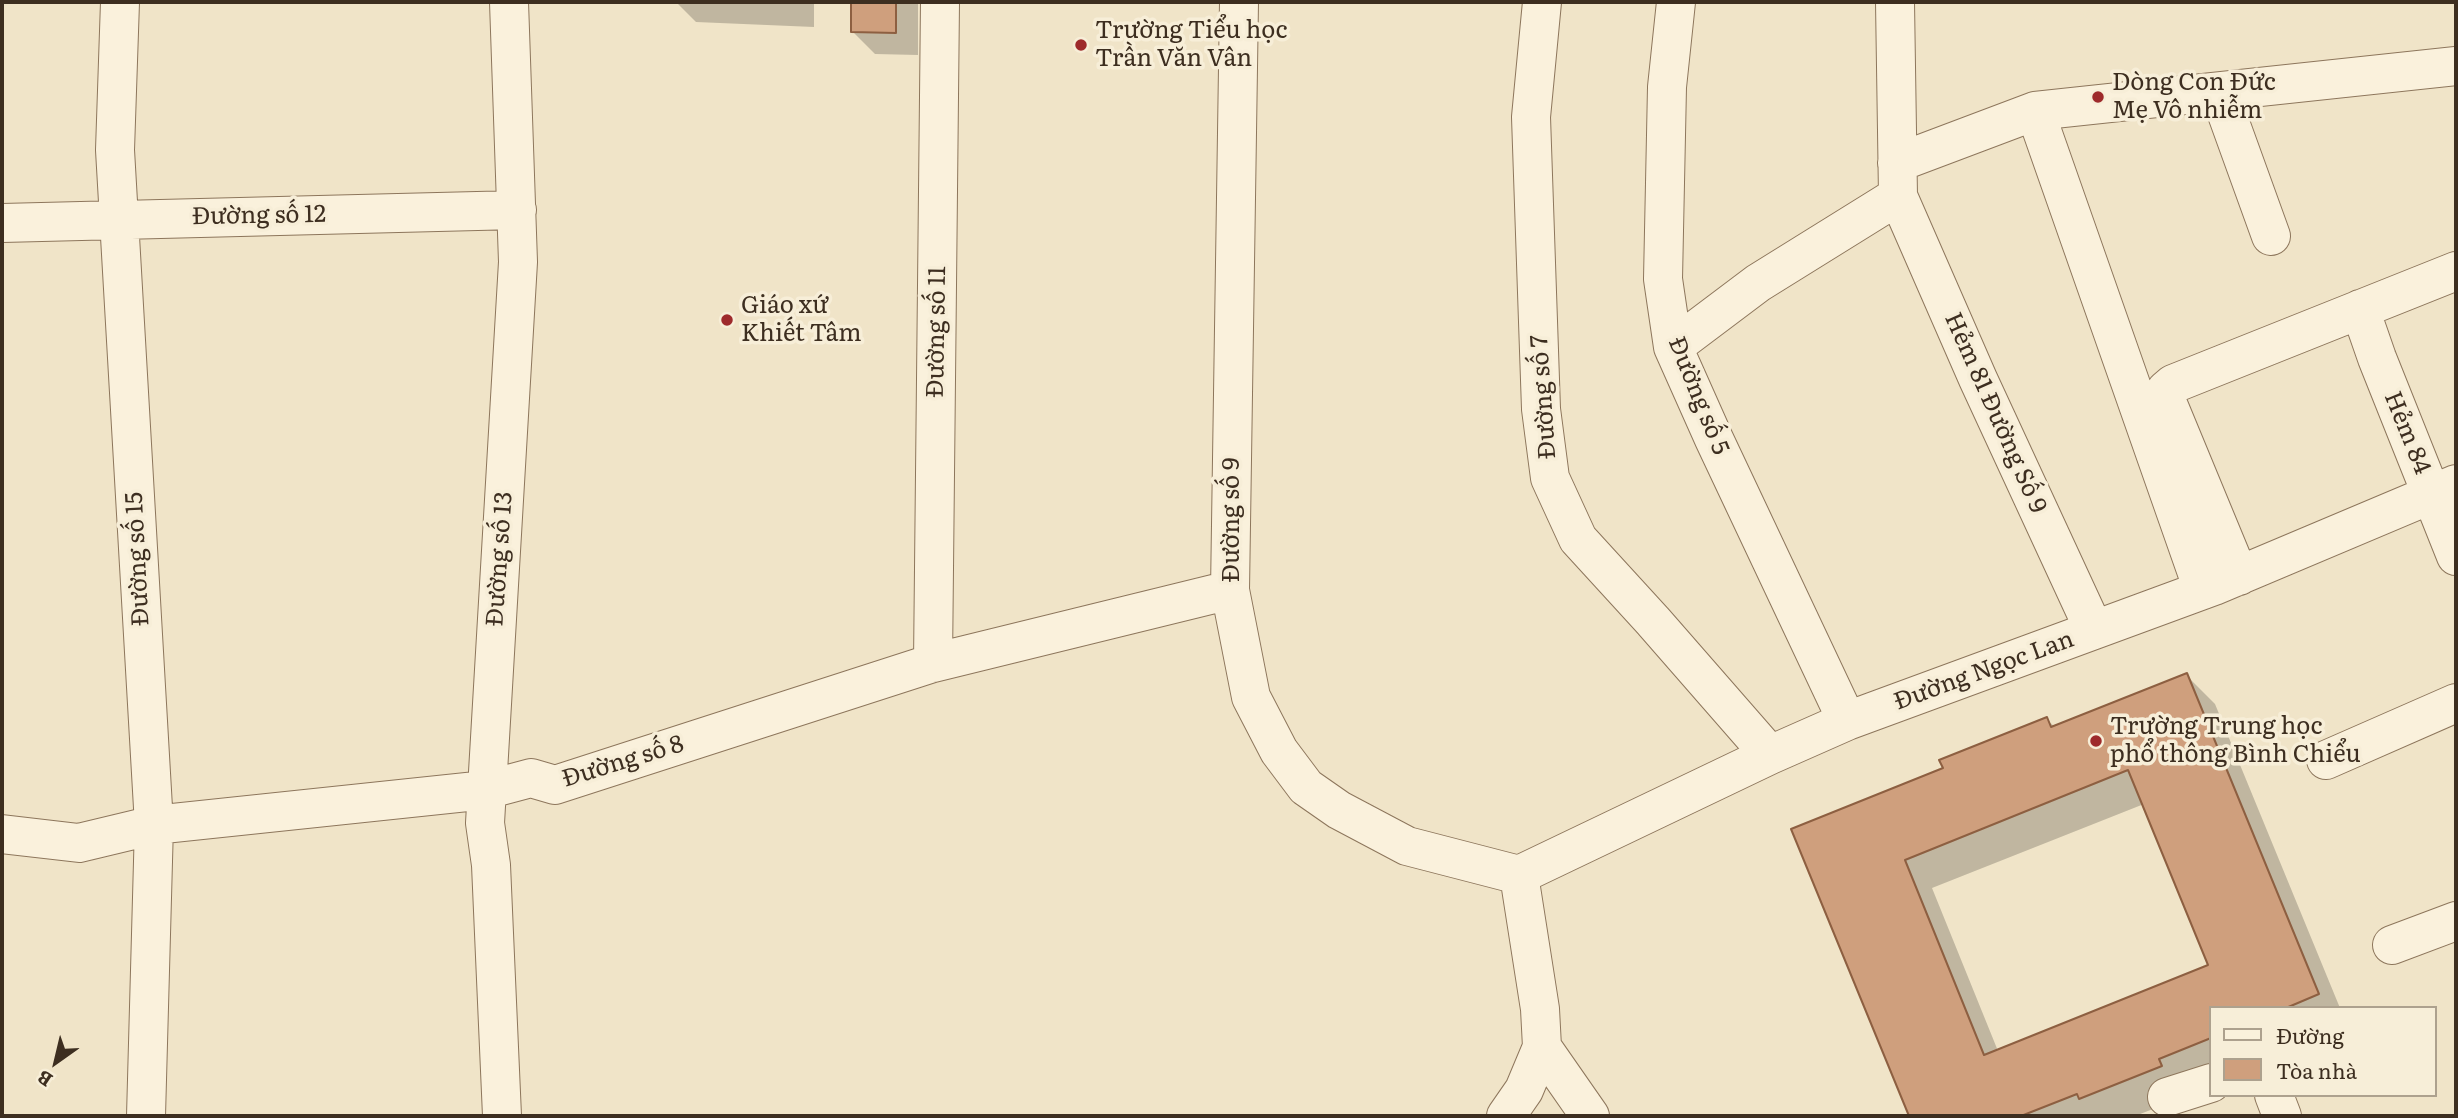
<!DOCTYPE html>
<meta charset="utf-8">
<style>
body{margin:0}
#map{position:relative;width:2458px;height:1118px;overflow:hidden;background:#f0e4c8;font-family:Literata,serif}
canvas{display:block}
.frame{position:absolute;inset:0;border:4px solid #3d2e20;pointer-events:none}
.legend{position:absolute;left:2209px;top:1006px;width:228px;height:91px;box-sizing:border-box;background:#f7eed8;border:2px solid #ada18e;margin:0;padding:9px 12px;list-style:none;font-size:21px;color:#3d2e20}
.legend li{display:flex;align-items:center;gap:14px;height:35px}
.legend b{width:35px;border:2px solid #ada18e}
.north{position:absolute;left:21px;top:1027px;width:70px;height:70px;-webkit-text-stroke:5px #f7eed8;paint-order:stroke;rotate:214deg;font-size:19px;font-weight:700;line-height:28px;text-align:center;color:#3d2e20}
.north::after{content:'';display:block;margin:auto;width:24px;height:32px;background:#3d2e20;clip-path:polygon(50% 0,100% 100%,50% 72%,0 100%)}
</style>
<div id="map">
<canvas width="2458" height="1118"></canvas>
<div class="frame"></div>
<ul class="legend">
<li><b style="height:9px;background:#faf1dc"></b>Đường</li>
<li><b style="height:19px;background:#cf9f7d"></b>Tòa nhà</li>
</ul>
<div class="north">B</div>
</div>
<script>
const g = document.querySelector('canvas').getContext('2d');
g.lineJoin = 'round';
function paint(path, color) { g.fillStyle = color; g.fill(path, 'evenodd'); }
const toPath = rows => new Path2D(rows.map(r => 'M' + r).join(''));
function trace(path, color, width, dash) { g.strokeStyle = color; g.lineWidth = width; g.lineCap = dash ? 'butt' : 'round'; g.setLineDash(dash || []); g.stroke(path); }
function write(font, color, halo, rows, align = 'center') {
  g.font = font + ' Literata,serif'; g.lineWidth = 7; g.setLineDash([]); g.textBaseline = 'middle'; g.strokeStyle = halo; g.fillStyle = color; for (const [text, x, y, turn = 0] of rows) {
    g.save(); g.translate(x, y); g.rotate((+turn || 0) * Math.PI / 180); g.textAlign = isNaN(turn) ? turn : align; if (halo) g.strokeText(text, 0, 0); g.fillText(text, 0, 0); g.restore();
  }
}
const shadow = toPath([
 [676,2,814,2,814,27,696,22],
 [853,2,918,2,918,55,875,54,853,32],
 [2186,675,2215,704,2340,1008,2211,1008,2211,1077,2189,1095,2135,1116,1911,1116,1794,830,1945,769,2046,719,2055,727],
 [2144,804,2210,966,1998,1051,1932,888]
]);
const building = toPath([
 [851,2,896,2,896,33,851,32,851,2],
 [2187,673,2319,994,2286,1008,2211,1008,2211,1038,2159,1059,2162,1066,2079,1099,2077,1094,2021,1116,1909,1116,1791,829,1943,768,1939,760,2047,717,2051,727,2187,673],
 [2128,770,2208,965,1984,1055,1905,860,2128,770]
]);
const minor = toPath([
 [120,2,115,150,154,825,146,1116],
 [1239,2,1230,590,1251,697,1279,751,1306,787,1339,810,1407,846,1519,875],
 [1542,2,1531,117,1541,409,1550,478,1578,539,1653,621,1770,755],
 [1676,2,1667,87,1663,279,1673,347,1714,439,1847,721],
 [1895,2,1898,196,1978,379,2094,630],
 [2219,92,2271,236],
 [2035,111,2203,590],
 [1897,163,2035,111,2456,66],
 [2,223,517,210],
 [2360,309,2377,358,2456,556],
 [1673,347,1758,283,1898,196],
 [2239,576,2165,397,2166,390,2173,384,2456,271],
 [933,663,940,2],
 [2326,760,2456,703],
 [2,834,79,843,154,825,486,790,531,778,555,785,933,663,1230,590],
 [1519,875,1770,755,1847,721,2214,586,2456,484],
 [2392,945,2456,921],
 [1542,1047,1590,1116],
 [2274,1095,2282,1116],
 [2167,1097,2211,1083],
 [502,1116,491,865,485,823,518,262,509,2],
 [1506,1116,1524,1090,1542,1047,1540,1009,1519,875]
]);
const markers = [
 [1081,45,7,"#9e2a2b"],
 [2098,97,7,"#9e2a2b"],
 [727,320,7,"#9e2a2b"],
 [2096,741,7,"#9e2a2b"]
];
const poiNames = [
 ["Trường Tiểu học",1095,31],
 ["Trần Văn Vân",1095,59],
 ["Dòng Con Đức",2112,83],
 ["Mẹ Vô nhiễm",2112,111],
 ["Giáo xứ",741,306],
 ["Khiết Tâm",741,334],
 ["Trường Trung học",2110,727],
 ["phổ thông Bình Chiểu",2110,755]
];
const streetNames = [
 ["Đường số 12",259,216,-1],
 ["Đường số 11",937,332,-89],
 ["Đường số 5",1698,396,68],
 ["Đường số 7",1544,397,-94],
 ["Hẻm 81 Đường Số 9",1995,413,66],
 ["Hẻm 84",2407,433,68],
 ["Đường số 9",1232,520,-90],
 ["Đường số 15",138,559,-93],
 ["Đường số 13",500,559,-86],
 ["Đường Ngọc Lan",1984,671,-20],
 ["Đường số 8",623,762,-17]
];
paint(shadow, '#0003');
paint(building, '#cf9f7d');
trace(building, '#8d5f41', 2);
trace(minor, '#8d765c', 40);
trace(minor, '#faf1dc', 38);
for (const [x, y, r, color] of markers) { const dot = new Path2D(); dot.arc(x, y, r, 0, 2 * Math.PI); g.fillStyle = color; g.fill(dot); trace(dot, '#f7eed8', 2.5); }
write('24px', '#3d2e20', '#f7eed8', poiNames, 'left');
write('24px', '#3d2e20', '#f7eed8', streetNames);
</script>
